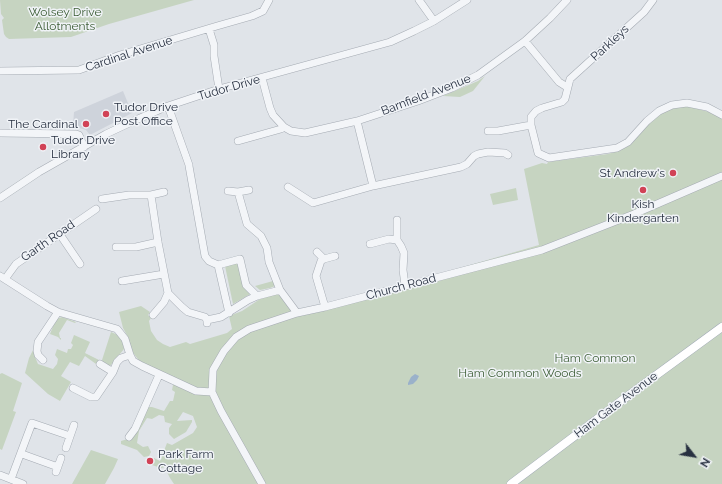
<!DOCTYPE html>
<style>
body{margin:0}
#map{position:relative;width:722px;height:484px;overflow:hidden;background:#e0e4e9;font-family:Raleway,sans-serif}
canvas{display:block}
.north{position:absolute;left:674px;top:436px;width:40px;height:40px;-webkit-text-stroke:3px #f0f3f7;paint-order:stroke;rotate:121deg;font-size:11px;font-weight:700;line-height:16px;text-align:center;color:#283141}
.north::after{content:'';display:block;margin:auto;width:14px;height:18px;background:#283141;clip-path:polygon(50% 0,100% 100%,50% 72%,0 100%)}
</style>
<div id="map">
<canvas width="722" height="484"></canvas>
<div class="north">N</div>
</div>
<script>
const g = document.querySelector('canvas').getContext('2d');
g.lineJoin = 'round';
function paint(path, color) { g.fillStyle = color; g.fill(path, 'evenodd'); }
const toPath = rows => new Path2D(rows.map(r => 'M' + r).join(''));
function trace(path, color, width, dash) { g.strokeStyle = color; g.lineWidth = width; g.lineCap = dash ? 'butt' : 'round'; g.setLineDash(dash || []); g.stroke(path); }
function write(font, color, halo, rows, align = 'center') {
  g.font = font + ' Raleway,sans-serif'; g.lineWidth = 3; g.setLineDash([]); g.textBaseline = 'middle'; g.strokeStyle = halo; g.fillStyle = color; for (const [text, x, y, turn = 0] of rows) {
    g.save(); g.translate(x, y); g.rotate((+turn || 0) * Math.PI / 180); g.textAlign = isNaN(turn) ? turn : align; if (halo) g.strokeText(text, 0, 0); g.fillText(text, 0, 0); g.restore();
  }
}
const built = toPath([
 [123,91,132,113,90,135,86,130,73,126,74,112]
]);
const green = toPath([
 [0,0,194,0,109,24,71,37,9,39,6,37,4,34,2,20,4,18,1,14],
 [485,76,473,91,460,97,443,96,478,81],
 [687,106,709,112,722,118,722,484,174,484,170,478,167,472,170,470,166,467,161,468,152,465,154,458,160,461,167,443,172,445,193,433,197,427,193,416,183,412,177,421,192,420,192,422,186,432,174,439,169,434,169,428,172,424,165,422,164,416,159,415,152,419,147,418,139,431,137,443,143,447,148,446,151,452,149,456,144,457,137,450,121,444,121,441,131,438,147,407,152,407,164,411,170,401,173,401,175,392,172,390,173,385,175,385,141,363,137,358,131,350,128,337,123,328,119,312,141,306,150,312,148,315,151,318,149,321,151,331,157,340,163,344,170,347,186,342,190,344,227,333,232,329,229,316,242,311,260,299,280,293,294,314,325,307,539,245,524,169,542,163,547,164,548,162,608,154,621,150,660,114,673,108],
 [516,188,518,200,493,205,490,194],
 [239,262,252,293,233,304,225,266],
 [273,281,275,286,270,288,260,290,255,286],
 [62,317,76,322,75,323,67,320,59,333,60,338,61,338,61,340,58,337,50,334,56,319],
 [111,332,118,335,122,340,124,349,110,366,103,362,102,360],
 [74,335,90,342,85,353,99,360,96,364,85,356,79,366,70,362,61,376,71,382,60,401,48,394,25,373,29,358,35,346,35,357,38,364,53,369,57,364,58,359,55,355,57,349,67,353,68,349,71,349,73,345,71,343],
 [2,373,22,383,13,411,16,412,2,450,0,449,0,374],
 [91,450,118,459,114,468,105,484,72,484]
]);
const water = toPath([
 [415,374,419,376,417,380,413,384,408,385,408,383,411,377]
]);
const minor = toPath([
 [419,0,434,21],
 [653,0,644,12,570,79,565,99,562,102,542,108,536,111,531,117,531,125,538,153,549,158,617,148,628,142,647,121,659,111,672,105,687,103,707,107,722,115],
 [209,29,214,45,214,56,219,89],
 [525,41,559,82,567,87],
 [0,71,79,70,120,55,217,26,252,16,263,11,269,0],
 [262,78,270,108,273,115,284,127,291,131,305,133,357,121,418,101,452,88,478,75,525,41,550,18,567,0],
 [168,106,189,165],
 [357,121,373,186],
 [488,131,498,131,531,125],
 [0,133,76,134,79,135,84,147],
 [238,141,281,129,284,127],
 [189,166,205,256,209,261,218,265,240,259,246,285,257,296],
 [288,187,313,203,373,186,461,167,467,164,474,156,478,154,488,152,505,153,508,155],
 [228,191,238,192,249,190],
 [238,192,247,224,261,236,267,248,269,262,280,290,297,313],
 [151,195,164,192],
 [0,198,39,172,106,134,138,119,168,106,219,89,390,42,414,31,434,21,467,0],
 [102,199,129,195,151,195,158,242,168,293,182,307,188,312,205,317,207,320],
 [59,233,80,264],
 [397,240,397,220],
 [370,244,389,239,397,240,401,246,404,253,403,270,405,285],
 [116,247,136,247,158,242],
 [317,252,324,259],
 [218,265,229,313],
 [0,276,47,306,58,312,117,329,125,339,130,355,133,361,142,366,196,391,212,392],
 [5,279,16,264,96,209],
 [122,281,164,274],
 [325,307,316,276,321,261,324,259,335,256],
 [153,315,164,302,168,293],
 [207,323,207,320,221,317,248,300,257,296,280,290],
 [43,360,38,355,37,351,38,342,58,312],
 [100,364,113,372],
 [73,388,91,397,96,397,113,372,117,362,121,358,130,355],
 [129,437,135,429,159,375],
 [66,448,74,425],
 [22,454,58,467],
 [56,472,61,458],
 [0,475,23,484],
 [11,479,32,423,70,436],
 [262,484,221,411,212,392,213,370,224,351,236,337,249,329,297,313,325,307,542,250,634,214,722,176]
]);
const major = toPath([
 [511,484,625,398,722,327]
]);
const markers = [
 [106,114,4,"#d14256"],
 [86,124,4,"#d14256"],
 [43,147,4,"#d14256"],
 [673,173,4,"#d14256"],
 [643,190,4,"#d14256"],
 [150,461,4,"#d14256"]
];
const parkNames = [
 ["Wolsey Drive",65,12],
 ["Allotments",65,26],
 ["Ham Common",595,358],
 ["Ham Common Woods",520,373]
];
const streetNames = [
 ["Parkleys",610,43,-43],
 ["Cardinal Avenue",129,54,-18],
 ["Tudor Drive",229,88,-16],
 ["Barnfield Avenue",426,95,-21],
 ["Garth Road",48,241,-35],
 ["Church Road",401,287,-15],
 ["Ham Gate Avenue",616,405,-37]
];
const poiNames = [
 ["Tudor Drive",114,107],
 ["Post Office",114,121],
 ["The Cardinal",78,124,"right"],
 ["Tudor Drive",51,140],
 ["Library",51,154],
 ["St Andrew's",665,173,"right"],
 ["Kish",643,204,"center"],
 ["Kindergarten",643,218,"center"],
 ["Park Farm",158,454],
 ["Cottage",158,468]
];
paint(built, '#ced3db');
paint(green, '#c6d4c1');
paint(water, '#9ab1ca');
trace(minor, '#a5abb3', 8);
trace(major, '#9fa8b5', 9);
trace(minor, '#f3f5f8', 7);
trace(major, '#fff', 8);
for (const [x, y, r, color] of markers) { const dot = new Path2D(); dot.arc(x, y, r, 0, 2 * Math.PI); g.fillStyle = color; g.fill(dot); trace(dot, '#f0f3f7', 1.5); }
write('12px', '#3c5d35', '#f0f3f7', parkNames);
write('12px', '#283141', '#f0f3f7', streetNames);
write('12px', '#283141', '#f0f3f7', poiNames, 'left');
</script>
